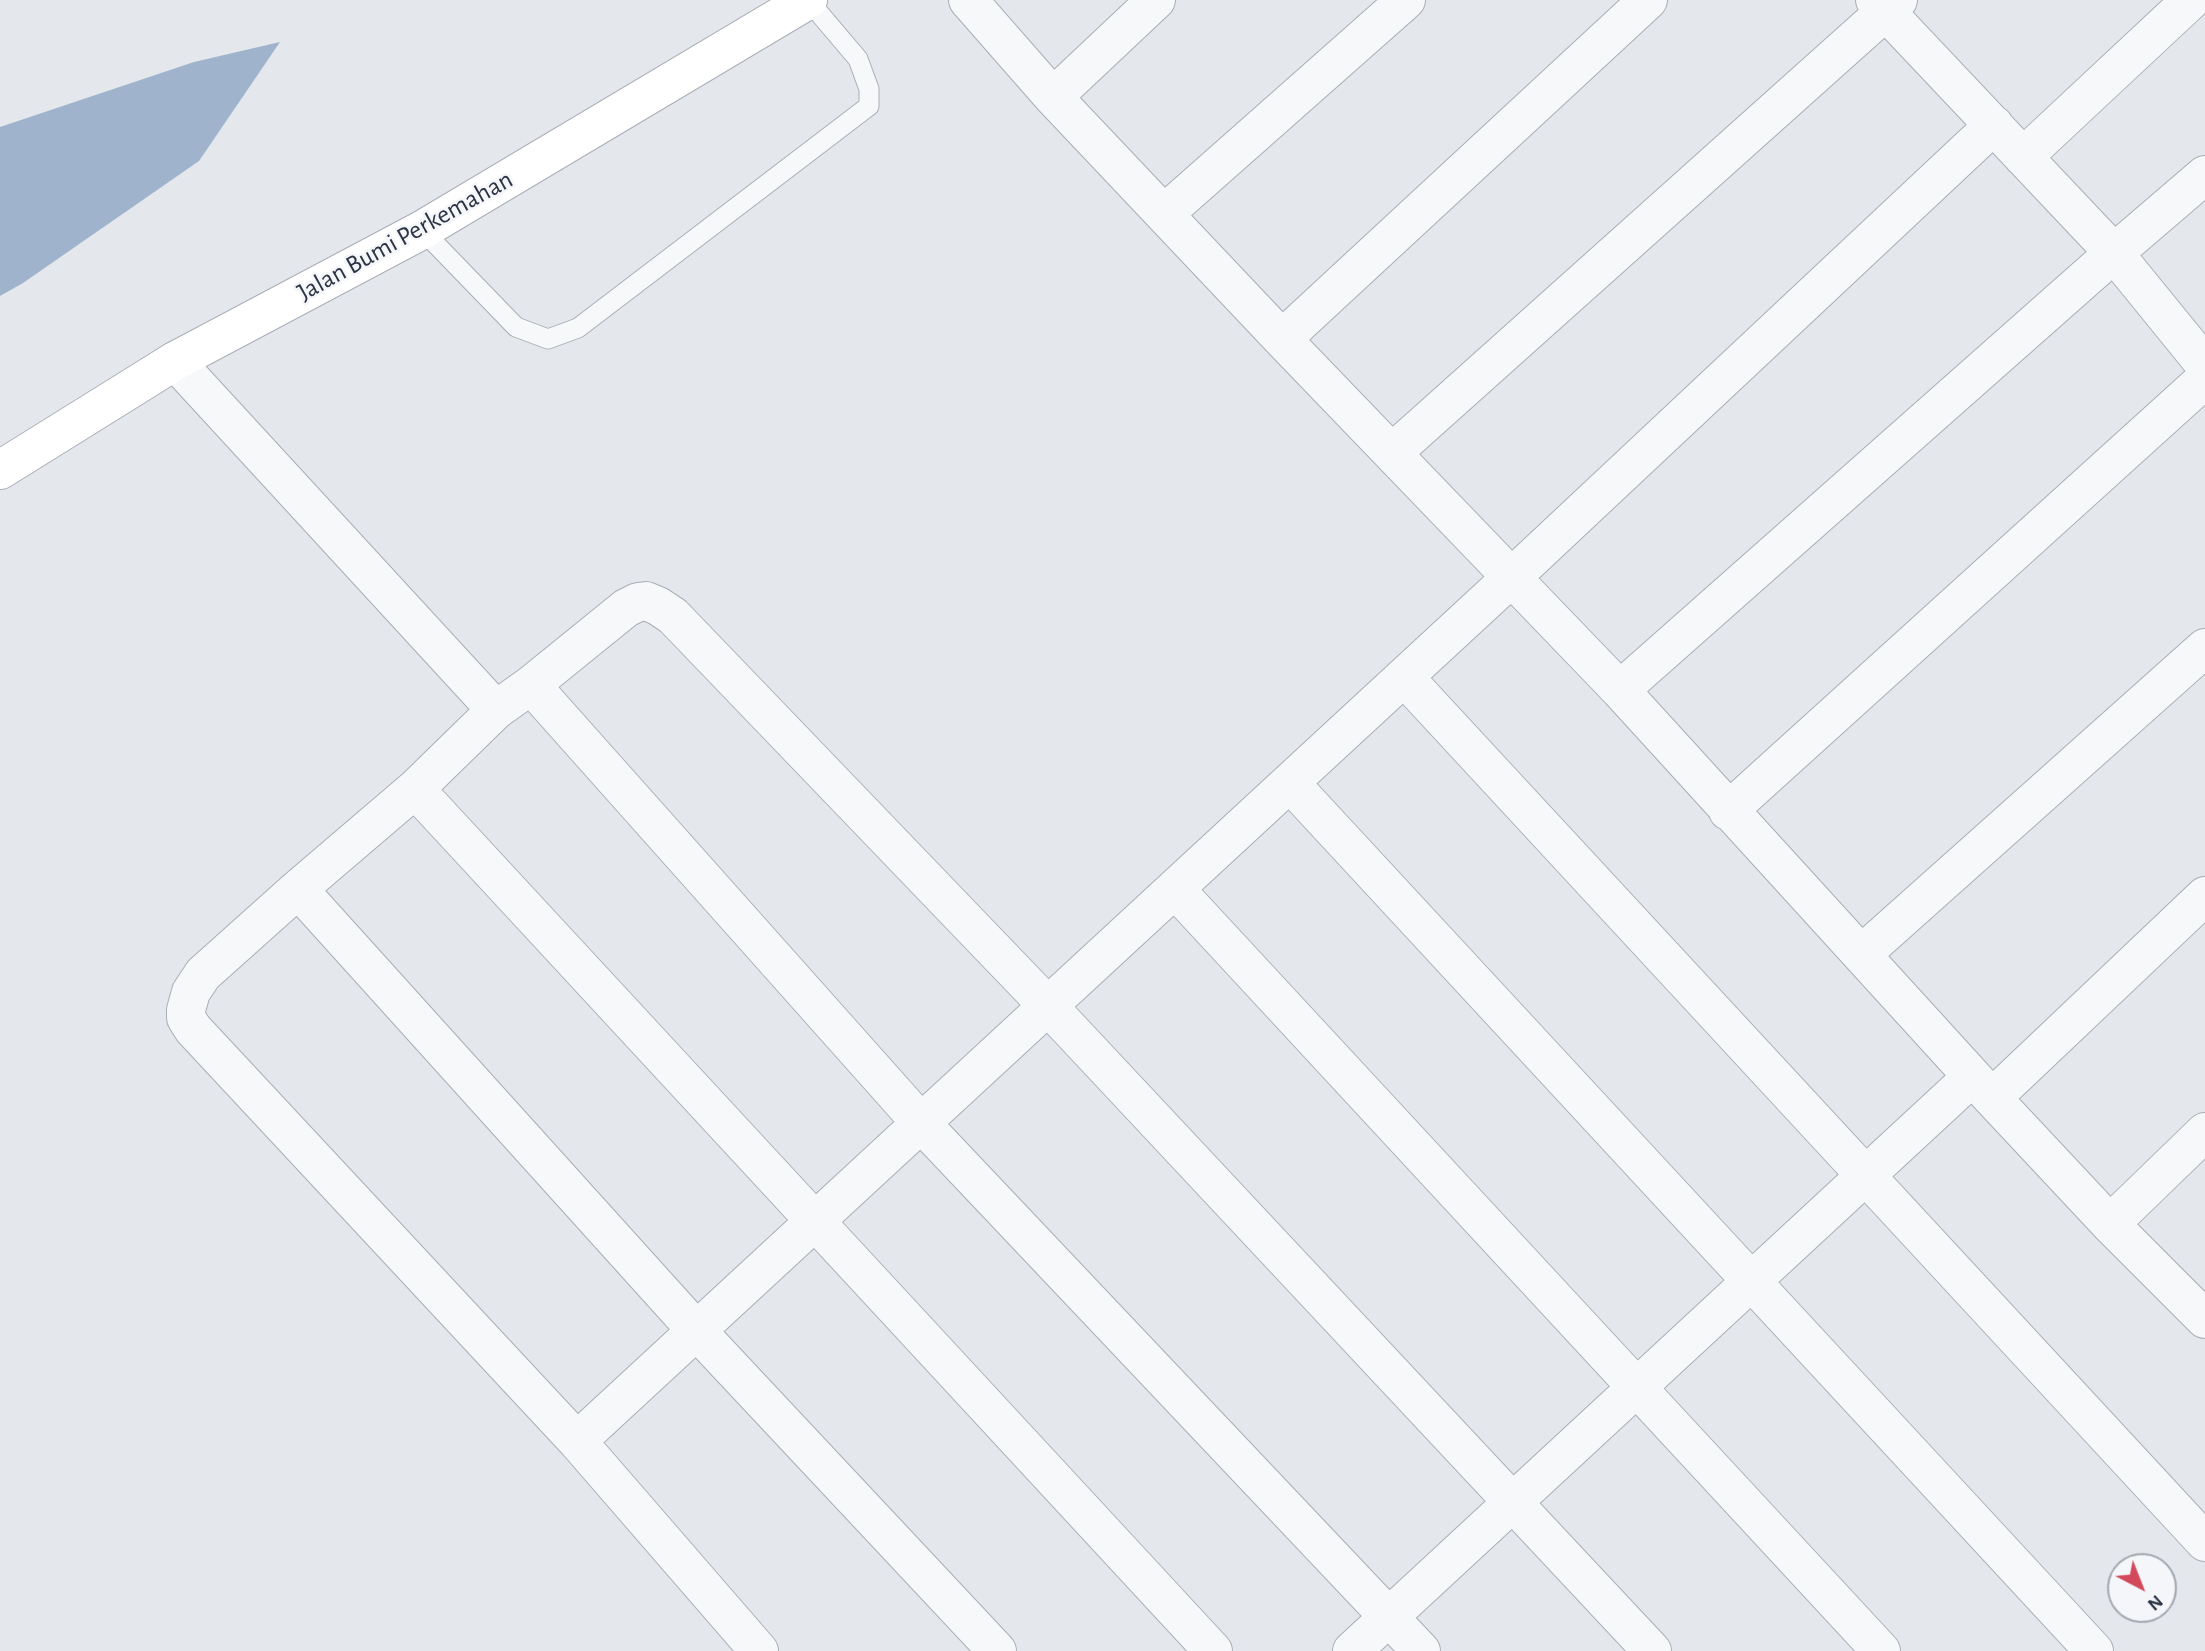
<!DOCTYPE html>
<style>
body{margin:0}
#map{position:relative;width:2205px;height:1651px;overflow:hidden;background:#e4e7ec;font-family:"Alegreya Sans",sans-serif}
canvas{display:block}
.north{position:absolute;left:2107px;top:1553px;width:70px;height:70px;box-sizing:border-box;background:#f4f6f9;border:2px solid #a4a8b1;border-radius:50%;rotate:138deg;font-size:19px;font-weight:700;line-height:28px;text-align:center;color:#2b3445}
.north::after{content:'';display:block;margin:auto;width:24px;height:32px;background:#d1495b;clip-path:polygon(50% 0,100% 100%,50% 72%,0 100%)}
</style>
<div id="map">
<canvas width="2205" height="1651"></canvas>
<div class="north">N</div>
</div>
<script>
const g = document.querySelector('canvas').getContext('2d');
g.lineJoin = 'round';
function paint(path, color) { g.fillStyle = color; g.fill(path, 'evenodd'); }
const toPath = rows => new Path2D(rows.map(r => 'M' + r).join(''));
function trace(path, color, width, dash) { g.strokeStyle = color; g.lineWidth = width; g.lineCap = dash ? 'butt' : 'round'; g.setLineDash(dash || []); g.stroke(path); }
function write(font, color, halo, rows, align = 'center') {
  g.font = font + ' "Alegreya Sans",sans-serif'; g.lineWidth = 5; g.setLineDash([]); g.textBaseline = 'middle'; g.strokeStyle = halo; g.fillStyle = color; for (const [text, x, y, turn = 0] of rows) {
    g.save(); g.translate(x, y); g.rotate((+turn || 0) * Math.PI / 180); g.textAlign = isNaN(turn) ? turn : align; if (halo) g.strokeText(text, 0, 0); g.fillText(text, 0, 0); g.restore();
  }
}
const water = toPath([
 [280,42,199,161,23,283,0,296,0,127,194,62]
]);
const lane = toPath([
 [422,230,516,327,548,339,578,328,869,106,869,89,858,59,808,0]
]);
const street = toPath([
 [968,0,1053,97,1282,339,1620,690,1992,1098,2110,1224,2205,1319],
 [1875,0,2114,253,2205,365],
 [1053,97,1156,0],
 [2023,157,2191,0],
 [1164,214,1406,0],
 [1282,339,1648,0],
 [175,361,496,710],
 [1392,453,1898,0],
 [1404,677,2205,1542],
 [531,685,922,1124,1421,1651],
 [1620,690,2114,253,2205,175],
 [1290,783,2094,1651],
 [415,789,1213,1651],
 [1728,811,2205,379],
 [298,889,697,1331,997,1651],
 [1175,889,1881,1651],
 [1862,954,2205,648],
 [1992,1098,2205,896],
 [2110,1224,2205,1132],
 [577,1441,1512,577,1994,125],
 [759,1651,577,1441,193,1029,186,1018,186,1010,191,992,203,974,298,889,415,789,496,710,531,685,626,608,638,602,646,601,658,606,673,616,1048,1006,1652,1651],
 [1352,1651,1972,1077]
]);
const secondary = toPath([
 [0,470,175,361,422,230,808,0]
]);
const streetNames = [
 ["Jalan Bumi Perkemahan",405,236,-29]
];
paint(water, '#9fb4cc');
trace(lane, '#a9aeb7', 21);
trace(street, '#a9aeb7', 40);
trace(secondary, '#a9aeb7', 40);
trace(lane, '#f7f8fa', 19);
trace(street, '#f7f8fa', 38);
trace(secondary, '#fff', 38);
write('26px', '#2b3445', '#f4f6f9', streetNames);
</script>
